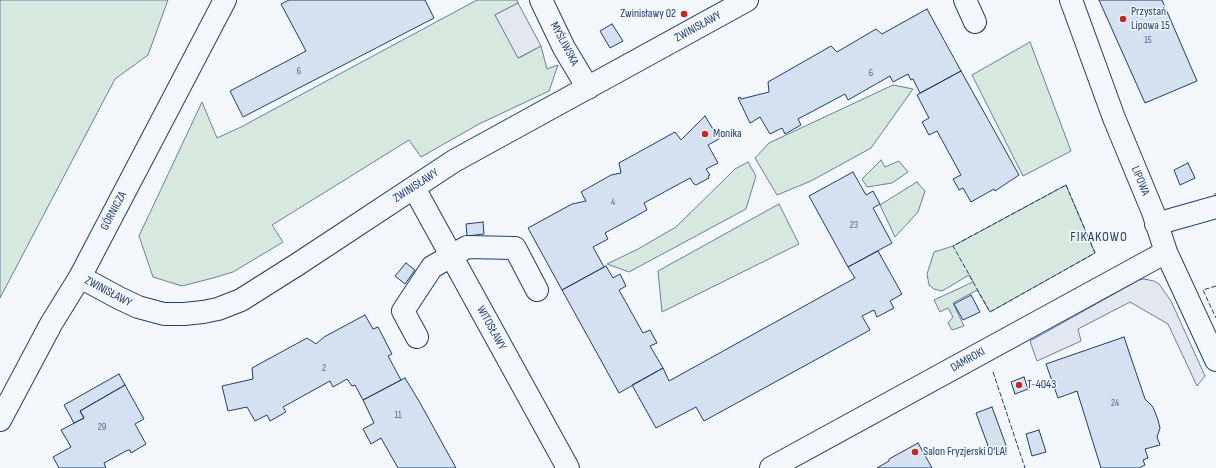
<!DOCTYPE html>
<meta charset="utf-8">
<style>
body{margin:0}
canvas{display:block;background:#f4f7fb}
</style>
<canvas width="1216" height="468"></canvas>
<script>
const g = document.querySelector('canvas').getContext('2d');
g.lineJoin = 'round';
function paint(path, color) { g.fillStyle = color; g.fill(path, 'evenodd'); }
const toPath = rows => new Path2D(rows.map(r => 'M' + r).join(''));
function trace(path, color, width, dash) { g.strokeStyle = color; g.lineWidth = width; g.lineCap = dash ? 'butt' : 'round'; g.setLineDash(dash || []); g.stroke(path); }
function write(font, color, halo, rows, align = 'center') {
  g.font = font + ' "Sofia Sans Condensed",sans-serif'; g.lineWidth = 3; g.setLineDash([]); g.textBaseline = 'middle'; g.strokeStyle = halo; g.fillStyle = color; for (const [text, x, y, turn = 0] of rows) {
    g.save(); g.translate(x, y); g.rotate((+turn || 0) * Math.PI / 180); g.textAlign = isNaN(turn) ? turn : align; if (halo) g.strokeText(text, 0, 0); g.fillText(text, 0, 0); g.restore();
  }
}
const green = toPath([
 [0,0,168,0,148,55,115,79,0,298,0,0],
 [477,0,517,0,518,3,495,15,519,58,541,46,547,69,558,65,549,91,479,124,421,157,409,140,272,225,283,242,233,272,213,278,182,286,153,277,139,236,202,102,217,138,241,127,477,0],
 [1030,42,1071,151,1023,176,972,75,1030,42],
 [893,85,913,89,871,148,811,181,777,195,755,158,769,143,893,85],
 [881,160,885,167,899,161,908,172,892,183,867,187,862,179,881,160],
 [748,162,756,176,746,209,629,272,607,264,638,249,676,227,735,169,748,162],
 [917,182,925,191,918,212,895,237,880,205,917,182],
 [1066,185,1095,253,990,312,977,290,953,303,964,326,952,330,948,323,953,317,948,308,940,312,934,300,973,282,969,275,942,291,934,289,929,285,927,274,934,252,953,246,1066,185],
 [779,204,799,244,662,312,658,271,779,204]
]);
const parking = toPath([
 [518,3,541,46,518,58,495,15,518,3],
 [1144,279,1154,281,1159,284,1171,301,1205,376,1197,386,1168,324,1130,302,1078,329,1081,341,1037,361,1030,341,1139,280,1144,279]
]);
const building = toPath([
 [289,0,425,0,434,18,243,117,230,91,306,51,281,4,289,0],
 [1099,0,1162,0,1197,81,1145,103,1099,0],
 [927,9,961,71,920,93,913,79,911,80,908,74,893,82,890,76,848,100,845,94,798,119,801,125,785,134,782,128,770,134,760,117,750,123,738,98,740,97,741,99,769,92,768,82,831,46,837,52,876,29,882,34,927,9],
 [612,24,623,41,610,48,600,31,612,24],
 [961,71,1019,175,995,191,994,189,971,202,963,188,959,190,953,179,961,175,937,131,929,135,922,122,929,118,917,95,961,71],
 [705,116,719,139,708,145,718,163,706,169,710,175,708,176,709,178,696,185,694,184,690,178,644,203,647,210,605,233,608,239,593,247,604,267,562,290,528,228,572,204,586,201,581,192,611,175,621,173,619,163,675,132,681,140,705,116],
 [1188,163,1195,178,1180,185,1174,170,1188,163],
 [853,172,866,195,873,191,880,204,873,208,892,243,848,267,809,196,853,172],
 [483,222,484,234,467,236,466,224,483,222],
 [878,251,902,294,890,301,894,308,877,317,874,310,862,316,870,330,704,421,696,407,656,428,632,385,663,368,669,381,855,278,848,267,878,251],
 [406,263,415,270,405,284,395,276,406,263],
 [606,266,613,278,620,274,626,286,619,290,643,333,650,330,657,343,650,346,663,368,619,393,562,290,606,266],
 [971,295,980,312,963,320,954,304,971,295],
 [365,315,373,329,378,327,392,354,388,356,401,380,363,400,355,385,352,386,347,379,333,387,330,381,283,407,286,412,270,421,267,415,255,421,247,407,228,411,222,386,253,379,252,368,307,338,316,344,324,337,365,315],
 [1124,337,1145,399,1153,407,1158,420,1160,428,1157,437,1160,445,1145,449,1148,458,1143,460,1145,465,1139,468,1101,468,1077,391,1058,398,1046,364,1124,337],
 [119,374,125,385,80,411,84,418,74,423,64,405,119,374],
 [1024,377,1028,389,1015,394,1011,382,1024,377],
 [405,378,419,401,456,468,398,468,381,438,371,444,363,429,374,423,363,400,405,378],
 [125,385,144,419,135,424,146,444,131,453,130,450,128,450,104,463,106,468,59,468,53,457,71,447,61,430,84,418,80,411,125,385],
 [992,407,1007,448,991,454,976,413,992,407],
 [1039,430,1046,452,1032,456,1026,434,1039,430],
 [918,443,932,468,877,468,889,461,889,459,918,443]
]);
const minor = toPath([
 [541,0,564,48,588,88],
 [965,0,975,22],
 [1071,0,1114,118,1153,212,1166,252,1216,360],
 [414,188,568,468],
 [1156,224,1216,207],
 [80,277,119,298,138,307,164,314,184,314,203,312,218,309,241,300,298,264,454,161,747,0],
 [417,337,403,311,432,267,467,247,515,248,537,290],
 [0,420,51,324,80,277,225,0],
 [771,468,1166,252]
]);
const fence = toPath([
 [1066,185,1095,253,990,312,953,246,1066,185],
 [1214,194,1216,194],
 [1216,286,1203,290,1216,318],
 [993,372,1025,468]
]);
const markers = [
 [684,14,4,"#c62828"],
 [1123,19,4,"#c62828"],
 [705,134,4,"#c62828"],
 [1019,385,4,"#c62828"],
 [915,452,4,"#c62828"]
];
const numberNames = [
 ["15",1148,40],
 ["6",299,71],
 ["6",871,73],
 ["4",613,202],
 ["23",854,225],
 ["2",324,368],
 ["24",1115,403],
 ["11",398,415],
 ["29",102,427]
];
const poiNames = [
 ["Przystań",1131,12],
 ["Lipowa 15",1131,26],
 ["Zwinisławy 02",676,14,"right"],
 ["Monika",713,134],
 ["T-4043",1027,385],
 ["Salon Fryzjerski O'LA!",923,452]
];
const streetNames = [
 ["ZWINISŁAWY",698,27,-29],
 ["MYŚLIWSKA",564,44,62],
 ["LIPOWA",1140,181,68],
 ["ZWINISŁAWY",416,186,-33],
 ["GÓRNICZA",114,211,-62],
 ["ZWINISŁAWY",108,292,28],
 ["WITOSŁAWY",491,328,61],
 ["DAMROKI",968,360,-29]
];
const quarterNames = [
 ["FIKAKOWO",1099,237]
];
paint(green, '#d7e8df');
trace(green, '#687fa3', 1);
paint(parking, '#e3e8f0');
trace(parking, '#687fa3', 1);
paint(building, '#d5e0f0');
trace(building, '#1d3f73', 1);
trace(minor, '#1d3f73', 24);
trace(minor, '#f4f7fb', 22);
trace(fence, '#1d3f73', 1, [5, 2]);
for (const [x, y, r, color] of markers) { const dot = new Path2D(); dot.arc(x, y, r, 0, 2 * Math.PI); g.fillStyle = color; g.fill(dot); trace(dot, '#f4f7fb', 1.5); }
write('10px', '#4b6792', null, numberNames);
write('12px', '#1d3f73', '#f4f7fb', poiNames, 'left');
write('12px', '#1d3f73', '#f4f7fb', streetNames);
g.letterSpacing = '1px';
write('14px', '#1d3f73', '#f4f7fb', quarterNames);
g.letterSpacing = '0px';
</script>
